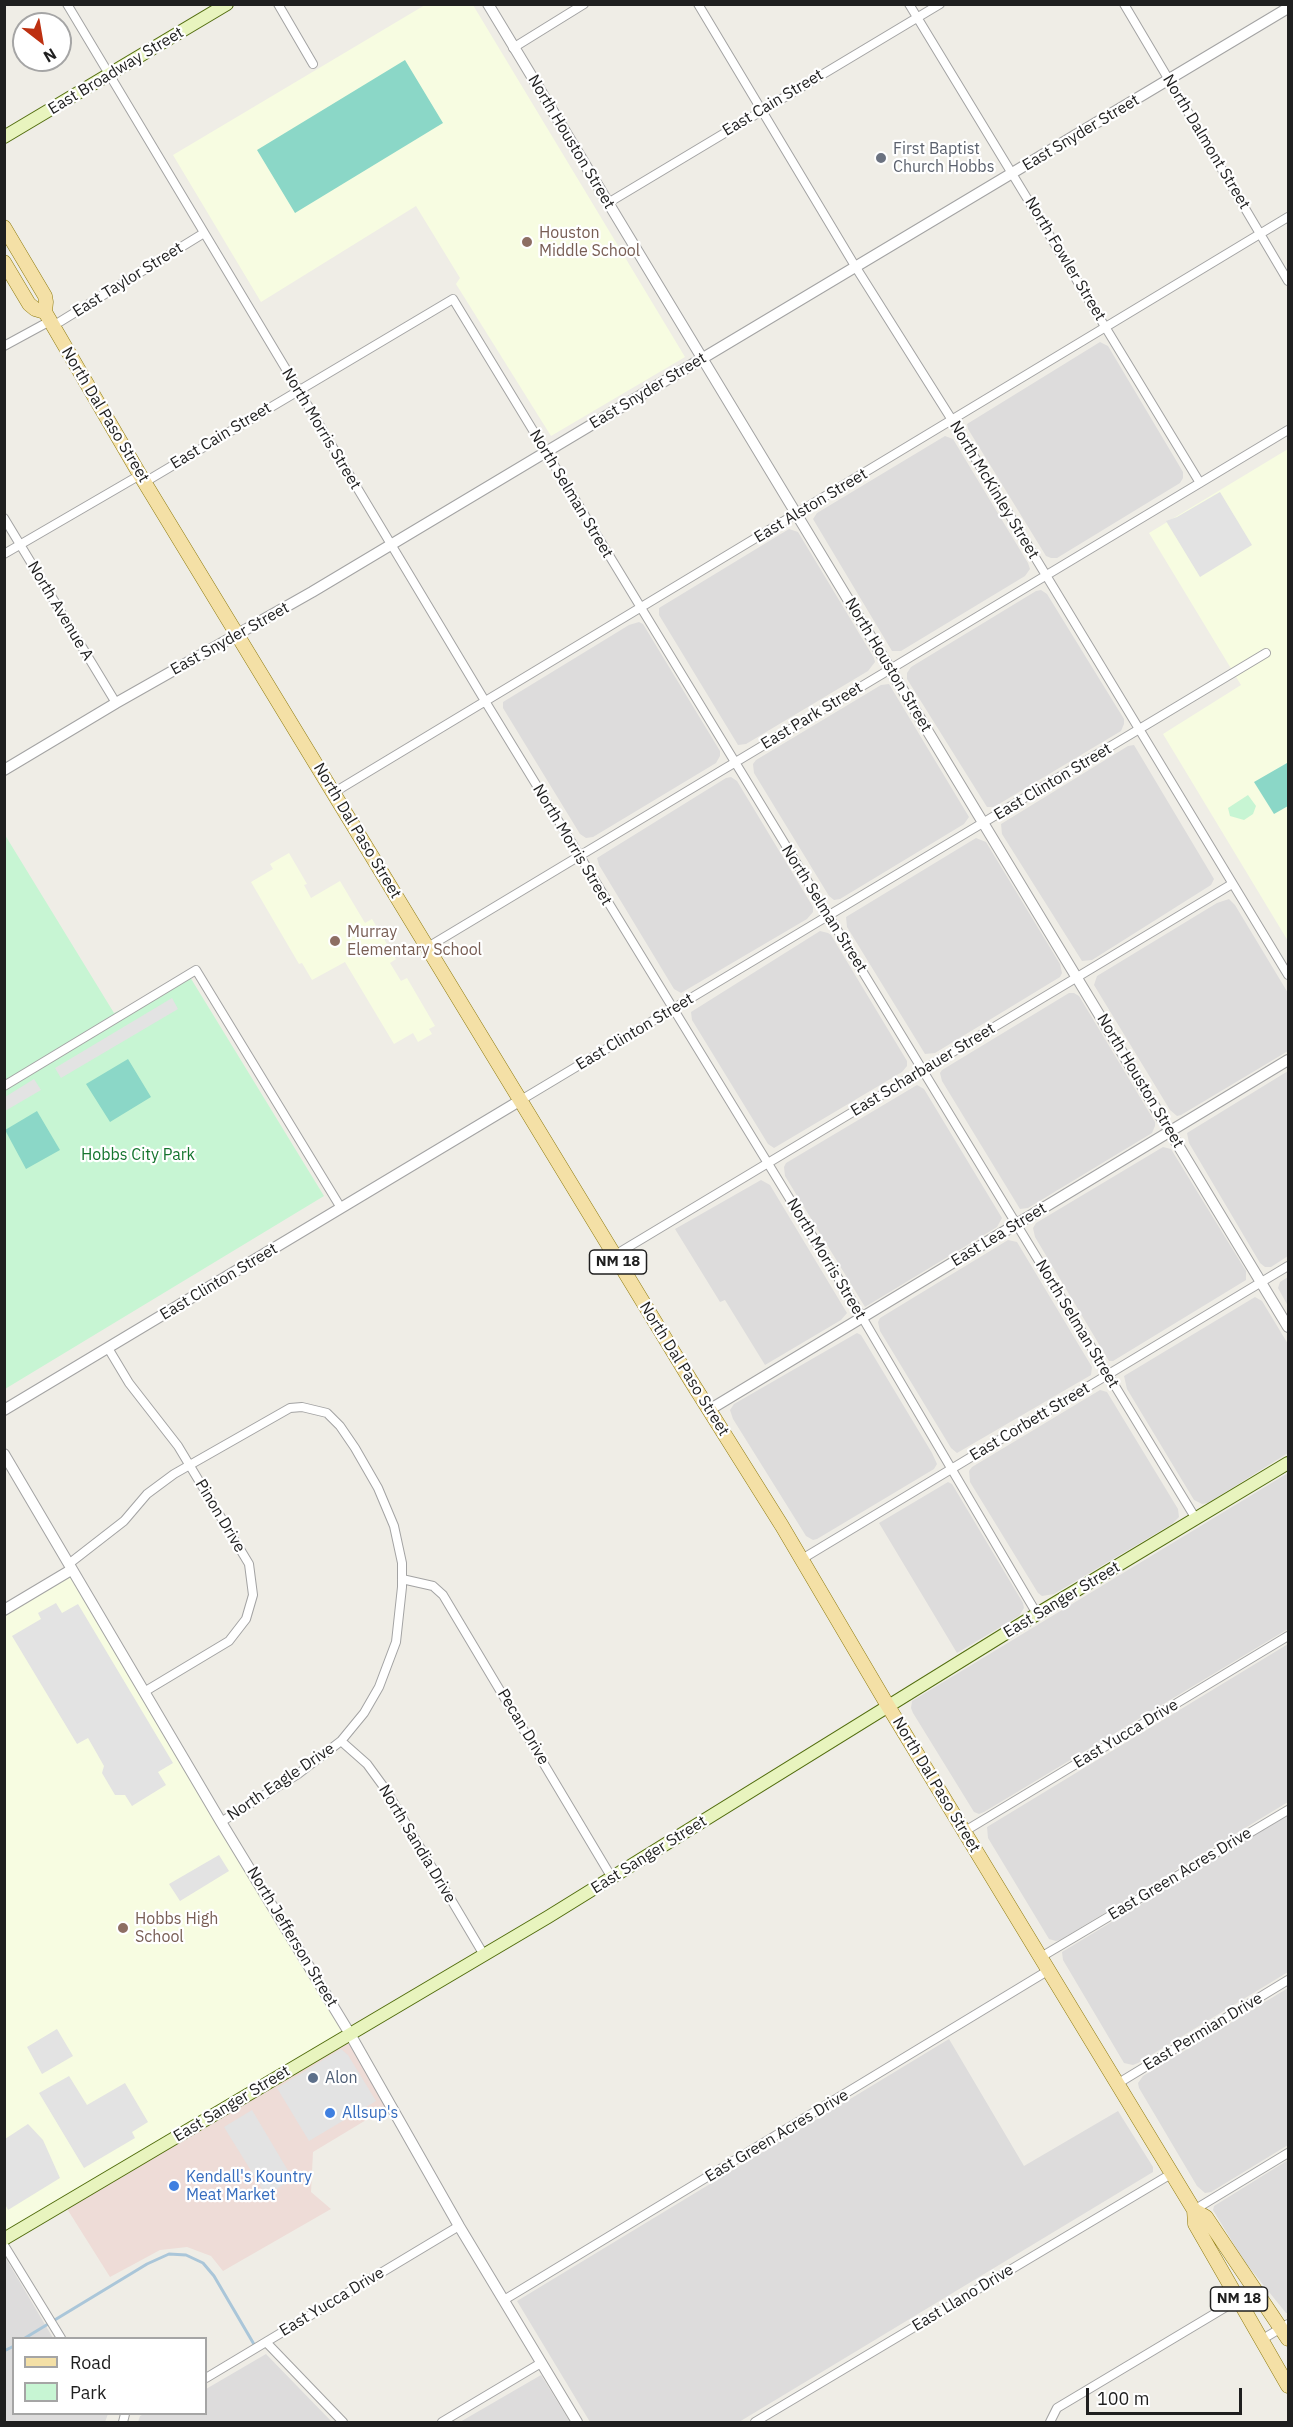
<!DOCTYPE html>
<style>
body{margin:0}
#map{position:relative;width:1293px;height:2427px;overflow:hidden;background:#efede6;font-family:"IBM Plex Sans",sans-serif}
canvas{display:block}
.frame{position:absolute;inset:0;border:6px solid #1f1f1f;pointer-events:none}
.legend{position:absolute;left:12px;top:2337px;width:195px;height:78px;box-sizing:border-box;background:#fff;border:2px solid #a5a5a5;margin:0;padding:8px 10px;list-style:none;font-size:18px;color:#1f1f1f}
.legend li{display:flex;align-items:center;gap:12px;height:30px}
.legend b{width:30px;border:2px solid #a5a5a5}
.north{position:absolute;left:12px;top:12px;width:60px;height:60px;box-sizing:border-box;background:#fff;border:2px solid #a5a5a5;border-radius:50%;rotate:149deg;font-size:16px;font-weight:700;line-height:24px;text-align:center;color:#1f1f1f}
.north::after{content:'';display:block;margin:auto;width:21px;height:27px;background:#bd3011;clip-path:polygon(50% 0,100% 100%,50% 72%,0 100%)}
.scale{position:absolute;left:1086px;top:2388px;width:156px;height:27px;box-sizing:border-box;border:3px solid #1f1f1f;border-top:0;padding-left:8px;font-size:18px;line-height:21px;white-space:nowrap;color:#1f1f1f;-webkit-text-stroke:4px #fff;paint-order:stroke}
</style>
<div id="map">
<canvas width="1293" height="2427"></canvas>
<div class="frame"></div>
<ul class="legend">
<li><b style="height:8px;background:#f4e0a6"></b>Road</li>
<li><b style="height:16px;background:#c7f5d3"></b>Park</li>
</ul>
<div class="north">N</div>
<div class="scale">100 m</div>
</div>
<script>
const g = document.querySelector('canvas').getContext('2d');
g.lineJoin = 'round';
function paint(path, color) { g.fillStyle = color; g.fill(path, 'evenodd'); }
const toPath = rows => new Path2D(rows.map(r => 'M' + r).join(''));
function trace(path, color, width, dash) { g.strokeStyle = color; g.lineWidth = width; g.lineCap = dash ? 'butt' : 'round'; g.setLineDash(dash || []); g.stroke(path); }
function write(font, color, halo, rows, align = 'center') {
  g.font = font + ' "IBM Plex Sans",sans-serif'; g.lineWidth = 4.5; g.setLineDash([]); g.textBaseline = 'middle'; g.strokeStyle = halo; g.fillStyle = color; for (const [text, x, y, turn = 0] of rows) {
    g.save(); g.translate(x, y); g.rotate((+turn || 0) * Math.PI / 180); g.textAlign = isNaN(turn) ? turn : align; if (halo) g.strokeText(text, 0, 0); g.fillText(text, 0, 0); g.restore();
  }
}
const residential = toPath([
 [1100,342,1108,346,1183,472,1183,478,1180,483,1057,558,1051,558,1046,556,968,429,967,424],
 [945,436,953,439,1028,563,1030,569,1025,576,901,651,892,651,813,519,817,513],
 [789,529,798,532,874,658,875,662,868,671,746,744,738,745,659,615,659,608],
 [1041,590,1047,594,1124,719,1124,724,1121,731,999,804,993,807,987,807,907,679,907,673,911,667,1036,591],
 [639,622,643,624,720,751,720,756,716,763,593,837,586,838,580,834,503,708,503,702,629,625],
 [889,684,969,817,964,824,840,899,834,900,829,896,754,773,753,764,756,760,881,685],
 [1134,745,1214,879,1211,885,1092,960,1082,961,1002,834,1001,824,1128,746],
 [731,777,737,781,813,907,813,912,807,919,681,993,674,989,599,865,597,858,726,778],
 [976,838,986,842,1060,964,1062,973,1060,977,935,1053,925,1054,847,927,846,917],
 [1229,899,1235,905,1288,993,1288,1051,1181,1115,1177,1116,1170,1110,1094,985,1097,976,1217,903],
 [820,931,828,933,831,935,907,1061,907,1066,902,1072,774,1148,768,1144,692,1020,691,1012],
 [1069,993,1074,993,1079,996,1155,1122,1155,1126,1152,1133,1028,1208,1020,1209,942,1081,940,1073,942,1070],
 [1288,1071,1288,1256,1271,1267,1265,1267,1260,1263,1189,1143,1187,1133],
 [917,1085,924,1089,1002,1218,997,1227,865,1307,785,1176,784,1167,786,1163],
 [1163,1147,1171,1149,1246,1271,1246,1280,1113,1361,1109,1361,1035,1237,1033,1228,1036,1223],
 [761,1180,770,1185,847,1313,841,1320,765,1365,725,1300,720,1302,675,1229],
 [1008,1240,1017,1242,1092,1367,1091,1375,957,1453,951,1448,880,1331,878,1322,880,1318],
 [1288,1277,1288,1306,1278,1288,1280,1282],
 [1255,1297,1262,1301,1288,1344,1288,1453,1208,1503,1202,1504,1194,1500,1127,1389,1124,1376],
 [857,1333,861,1335,932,1453,937,1464,934,1469,817,1539,813,1540,806,1536,733,1419,730,1410,734,1404],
 [1100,1390,1107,1392,1178,1509,1179,1517,1172,1524,1054,1594,1042,1596,1038,1593,970,1482,969,1471,972,1467],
 [1288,1473,1288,1629,984,1812,979,1814,974,1812,913,1713,911,1708,912,1701],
 [948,1482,952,1484,1023,1603,1024,1608,1019,1616,957,1653,879,1523],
 [1288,1644,1288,1802,1060,1940,1056,1941,1049,1939,988,1838,987,1827],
 [1288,1815,1288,1972,1138,2063,1133,2065,1124,2063,1063,1960,1062,1952],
 [1288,1988,1288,2145,1211,2192,1205,2193,1197,2186,1139,2088,1138,2083,1143,2076],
 [949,2039,1024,2166,1118,2111,1153,2167,1153,2172,739,2422,590,2422,517,2301],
 [1288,2160,1288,2313,1286,2313,1244,2261,1213,2210,1214,2206],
 [5,2257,53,2338,14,2338,14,2414,108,2414,105,2422,5,2422],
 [266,2354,332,2422,138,2422,140,2416,144,2414,206,2414,206,2389],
 [541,2375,570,2422,460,2422]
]);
const commercial = toPath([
 [350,2034,391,2105,313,2152,311,2192,331,2209,223,2271,211,2256,187,2247,160,2250,110,2277,64,2204]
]);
const education = toPath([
 [425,5,473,5,685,357,551,436,456,284,460,278,416,206,261,302,173,155],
 [1288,449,1288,941,1163,734,1241,685,1149,533],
 [289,853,307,884,304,885,311,898,340,881,365,923,372,919,396,959,390,963,401,981,407,978,435,1026,429,1029,432,1034,418,1042,413,1033,394,1044,345,962,312,980,302,963,299,964,251,882,273,869,270,864],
 [71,1570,350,2034,5,2239,5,1610]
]);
const park = toPath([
 [1248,795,1256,806,1253,814,1244,820,1230,816,1228,808],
 [5,835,114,1013,190,977,324,1196,5,1389]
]);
const pitch = toPath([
 [405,60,443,123,295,213,257,150],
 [1287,763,1288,806,1274,814,1254,782],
 [128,1059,151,1097,110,1122,86,1084],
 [37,1111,60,1150,26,1169,5,1130]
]);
const parking = toPath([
 [1220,492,1252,545,1200,577,1166,521,1177,517],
 [172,998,178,1009,61,1078,55,1068],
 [34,1079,41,1090,5,1111,5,1097],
 [56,1603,62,1613,78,1604,173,1763,158,1772,166,1785,132,1806,125,1795,115,1795,102,1773,104,1766,88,1738,77,1744,12,1636,41,1619,38,1613],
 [219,1855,229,1871,180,1901,169,1884],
 [57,2029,73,2056,42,2074,27,2047],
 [341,2049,348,2055,376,2101,309,2141,277,2088],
 [69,2076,87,2105,125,2083,148,2122,132,2132,135,2138,84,2168,39,2093],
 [252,2110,293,2179,266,2195,224,2127],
 [28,2124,43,2140,60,2178,8,2210,5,2204,5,2139]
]);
const stream = toPath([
 [25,2338,147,2264,169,2254,186,2255,203,2263,214,2276,255,2346],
 [4,2351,14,2346]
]);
const minor = toPath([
 [67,4,485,701,862,1317,1037,1614],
 [278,4,313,64],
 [698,4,855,266,952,420,1288,975],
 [909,4,1200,483],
 [1124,4,1288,281],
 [513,48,584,4],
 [608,203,940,4],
 [53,326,204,233],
 [4,346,50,321],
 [145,482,453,299,1196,1519],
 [4,518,116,703],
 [4,554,140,475],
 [333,793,1288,217],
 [428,947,1288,430],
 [4,1086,196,970,341,1208],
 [521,1100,1266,653],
 [615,1255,1232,884],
 [108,1348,129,1383,178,1446,249,1564,253,1595,246,1619,229,1641,144,1692],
 [802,1559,1288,1266],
 [70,1563,124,1521,147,1494,174,1474,290,1408,302,1407,327,1413,340,1426,355,1448,378,1488,394,1526,402,1563,402,1587,396,1642,379,1687,364,1713,341,1741,298,1774,221,1822],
 [402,1579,433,1586,443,1595,612,1878],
 [341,1741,367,1764,386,1790,484,1955],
 [965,1831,1288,1636],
 [1041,1957,1288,1810],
 [1117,2084,1288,1980],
 [1194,2210,1288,2153],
 [4,2245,61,2338],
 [504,2300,1049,1970],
 [1261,2340,1288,2324],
 [266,2342,343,2422],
 [206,2378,459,2226],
 [123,2422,125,2414],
 [442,2422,541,2363],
 [755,2422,1171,2174],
 [1050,2422,1057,2408,1256,2289]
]);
const tertiary = toPath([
 [488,4,1288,1327],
 [4,770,116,703,312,592,1288,8],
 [4,1410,521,1100],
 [709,1410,1288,1060],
 [4,1454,221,1822,350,2034,459,2226,577,2422],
 [4,1610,71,1570]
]);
const secondary = toPath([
 [4,137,227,4],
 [4,2239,548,1917,1037,1614,1288,1463]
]);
const primary = toPath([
 [4,227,45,296,46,302,45,312,140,475,691,1381,782,1526,888,1706,1194,2210,1195,2224,1288,2386],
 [4,262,29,304,35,309,45,312],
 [1194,2210,1206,2217,1288,2339]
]);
const markers = [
 [881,158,6,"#6b7280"],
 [527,242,6,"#8d6e63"],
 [335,941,6,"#8d6e63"],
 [123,1928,6,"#8d6e63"],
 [313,2078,6,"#5c6f8a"],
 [330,2113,6,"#3f7fe0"],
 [174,2186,6,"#3f7fe0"]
];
const shields = [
 [618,1262,57],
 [1239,2299,57]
];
const shieldNames = [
 ["NM 18",618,1262],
 ["NM 18",1239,2299]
];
const streetNames = [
 ["East Broadway Street",116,71,-31],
 ["East Cain Street",773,103,-31],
 ["East Snyder Street",1081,133,-31],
 ["North Houston Street",571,142,59],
 ["North Dalmont Street",1206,142,59],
 ["North Fowler Street",1065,259,59],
 ["East Taylor Street",128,280,-32],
 ["East Snyder Street",648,391,-31],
 ["North Dal Paso Street",105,415,59],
 ["North Morris Street",321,429,59],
 ["East Cain Street",221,436,-31],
 ["North McKinley Street",994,490,59],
 ["North Selman Street",571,494,59],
 ["East Alston Street",811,506,-31],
 ["North Avenue A",60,611,59],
 ["East Snyder Street",230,639,-29],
 ["North Houston Street",888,665,59],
 ["East Park Street",812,716,-31],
 ["East Clinton Street",1053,782,-31],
 ["North Dal Paso Street",357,831,59],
 ["North Morris Street",572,845,59],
 ["North Selman Street",824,909,58],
 ["East Clinton Street",635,1032,-31],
 ["East Scharbauer Street",923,1070,-31],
 ["North Houston Street",1140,1081,59],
 ["East Lea Street",999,1235,-31],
 ["North Morris Street",826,1259,59],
 ["East Clinton Street",219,1282,-31],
 ["North Selman Street",1077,1324,59],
 ["North Dal Paso Street",684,1369,58],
 ["East Corbett Street",1030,1422,-31],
 ["Pinon Drive",220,1516,59],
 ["East Sanger Street",1062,1600,-31],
 ["Pecan Drive",523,1727,59],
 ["East Yucca Drive",1126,1734,-31],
 ["North Eagle Drive",281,1782,-34],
 ["North Dal Paso Street",936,1785,59],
 ["North Sandia Drive",417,1844,59],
 ["East Sanger Street",649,1855,-32],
 ["East Green Acres Drive",1180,1874,-31],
 ["North Jefferson Street",292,1937,59],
 ["East Permian Drive",1203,2032,-31],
 ["East Sanger Street",232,2104,-31],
 ["East Green Acres Drive",777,2136,-31],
 ["East Llano Drive",963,2298,-31],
 ["East Yucca Drive",332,2302,-31]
];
const worshipNames = [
 ["First Baptist",893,149],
 ["Church Hobbs",893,167]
];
const educationNames = [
 ["Houston",539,233],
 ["Middle School",539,251],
 ["Murray",347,932],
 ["Elementary School",347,950],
 ["Hobbs High",135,1919],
 ["School",135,1937]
];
const parkNames = [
 ["Hobbs City Park",138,1155]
];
const serviceNames = [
 ["Alon",325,2078]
];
const shopNames = [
 ["Allsup's",342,2113],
 ["Kendall's Kountry",186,2177],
 ["Meat Market",186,2195]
];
paint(residential, '#dddcdc');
paint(commercial, '#eedcd7');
paint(education, '#f7fce1');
paint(park, '#c7f5d3');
paint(pitch, '#8bd7c7');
paint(parking, '#e3e3e3');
trace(stream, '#aac6d9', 3);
trace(minor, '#a3a3a3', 10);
trace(tertiary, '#a3a3a3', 12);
trace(secondary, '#526d0e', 14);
trace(primary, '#8d7a0d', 15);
trace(minor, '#fff', 8);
trace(tertiary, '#fff', 10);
trace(secondary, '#e8f4be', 12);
trace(primary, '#f4e0a6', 14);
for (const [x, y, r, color] of markers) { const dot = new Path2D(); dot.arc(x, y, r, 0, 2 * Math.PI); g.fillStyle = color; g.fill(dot); trace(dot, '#fff', 2); }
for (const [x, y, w] of shields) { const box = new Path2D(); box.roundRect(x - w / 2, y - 12, w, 24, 4.5); g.fillStyle = '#fff'; g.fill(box); trace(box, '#1f1f1f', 1.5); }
write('bold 15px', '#1f1f1f', null, shieldNames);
write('16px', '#1f1f1f', '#fff', streetNames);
write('16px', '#5b616d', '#fff', worshipNames, 'left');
write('16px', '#785e54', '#fff', educationNames, 'left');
write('16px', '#15752e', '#fff', parkNames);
write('16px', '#4e5e75', '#fff', serviceNames, 'left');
write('16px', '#366cbe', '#fff', shopNames, 'left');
</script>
